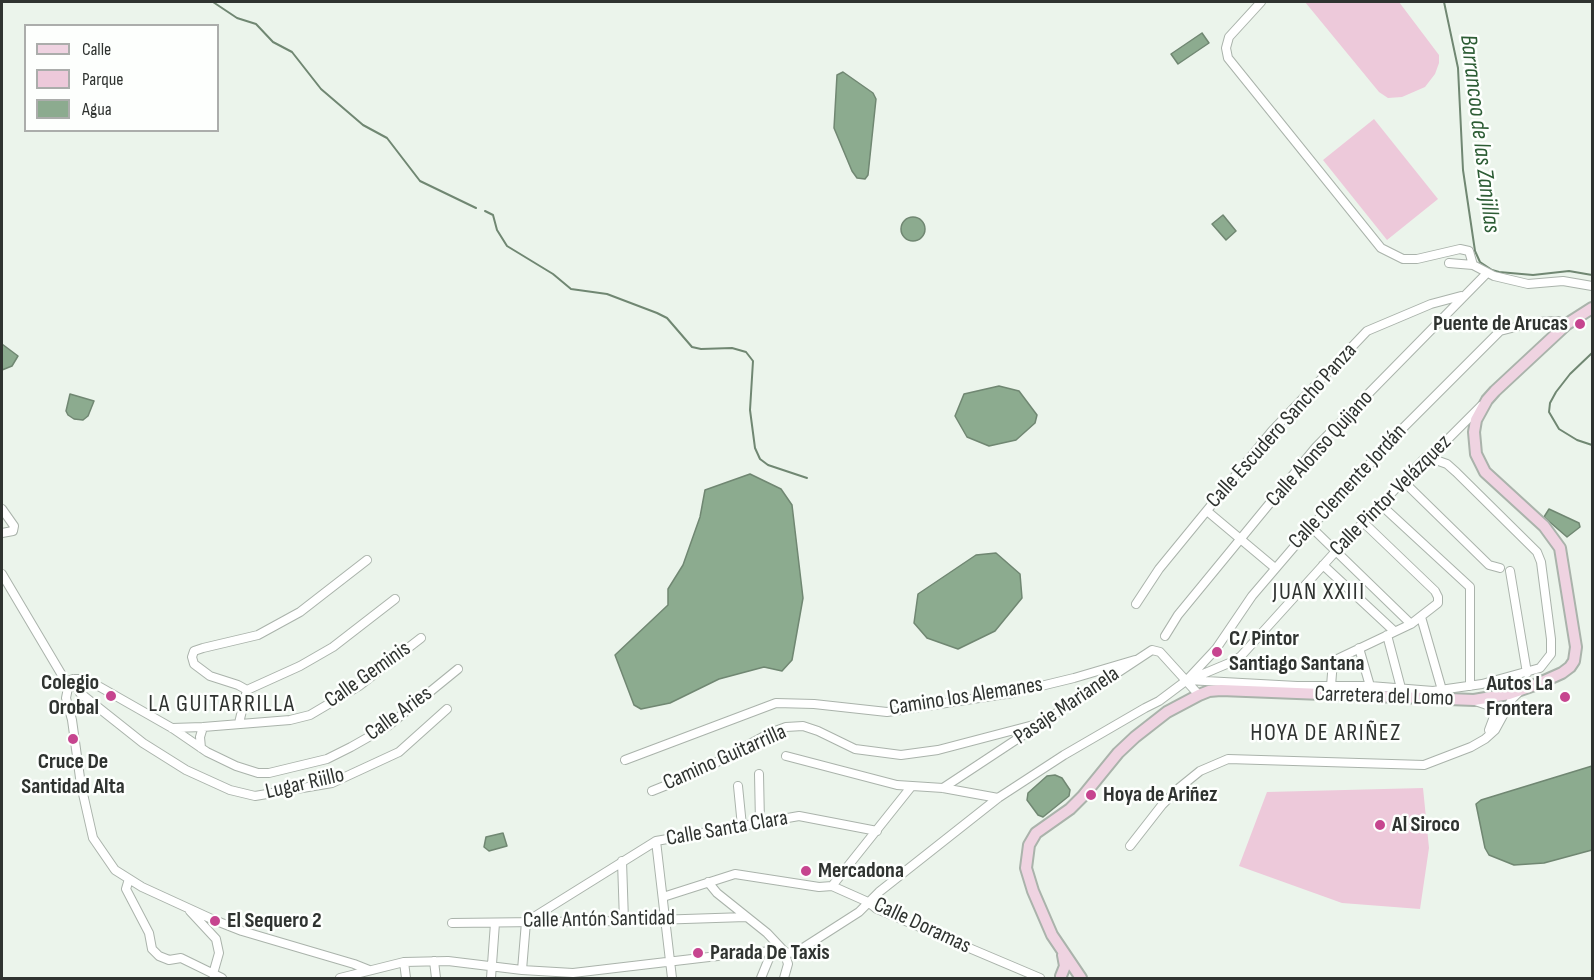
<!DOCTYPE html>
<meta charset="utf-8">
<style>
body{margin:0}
#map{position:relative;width:1594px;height:980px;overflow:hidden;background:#ebf4eb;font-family:"Sofia Sans Condensed",sans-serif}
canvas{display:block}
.frame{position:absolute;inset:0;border:3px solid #2f3330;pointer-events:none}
.legend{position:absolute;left:24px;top:24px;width:195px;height:108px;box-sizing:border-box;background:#fdfffd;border:2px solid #abadab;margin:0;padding:8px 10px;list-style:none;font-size:18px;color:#2f3330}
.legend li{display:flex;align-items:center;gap:12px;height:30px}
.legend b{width:30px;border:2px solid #abadab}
</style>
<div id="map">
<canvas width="1594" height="980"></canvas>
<div class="frame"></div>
<ul class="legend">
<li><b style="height:8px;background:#efd3e1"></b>Calle</li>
<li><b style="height:16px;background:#edc9da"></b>Parque</li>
<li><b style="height:16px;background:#8cab8f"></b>Agua</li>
</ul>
</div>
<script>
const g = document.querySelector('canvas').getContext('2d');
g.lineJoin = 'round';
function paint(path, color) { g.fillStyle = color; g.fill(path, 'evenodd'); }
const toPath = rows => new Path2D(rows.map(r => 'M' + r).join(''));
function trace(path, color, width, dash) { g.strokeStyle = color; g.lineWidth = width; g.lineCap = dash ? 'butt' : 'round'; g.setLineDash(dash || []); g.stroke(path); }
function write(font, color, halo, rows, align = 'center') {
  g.font = font + ' "Sofia Sans Condensed",sans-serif'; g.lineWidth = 5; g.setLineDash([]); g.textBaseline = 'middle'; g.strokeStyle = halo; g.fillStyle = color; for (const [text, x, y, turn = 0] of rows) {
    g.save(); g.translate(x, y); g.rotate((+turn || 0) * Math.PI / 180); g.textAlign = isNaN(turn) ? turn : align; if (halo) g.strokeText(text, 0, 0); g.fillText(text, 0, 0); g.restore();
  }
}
const green = toPath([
 [1305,2,1399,2,1439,55,1439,63,1435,74,1425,87,1402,97,1388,98,1379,92],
 [1374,119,1438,199,1387,240,1323,160],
 [1423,788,1429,848,1420,909,1342,903,1239,866,1267,792]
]);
const water = toPath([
 [1202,33,1209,43,1178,64,1171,54,1202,33],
 [843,72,873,93,876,99,868,175,865,179,857,178,852,171,834,128,837,75,843,72],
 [1223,215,1236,231,1226,240,1212,224,1223,215],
 '901 229a12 12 0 1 1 24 0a12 12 0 1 1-24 0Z',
 [2,344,18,356,12,366,2,370,2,344],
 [999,386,1019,391,1037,415,1035,423,1016,440,989,446,967,437,955,416,964,394,999,386],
 [70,394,94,401,88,416,83,420,74,419,68,415,66,411,70,394],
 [750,474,781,489,792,505,803,598,792,660,782,671,764,667,719,679,670,703,641,709,634,705,615,655,668,605,668,589,683,565,700,517,705,490,750,474],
 [1549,509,1579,523,1580,527,1567,537,1544,517,1549,509],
 [996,553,1020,574,1022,598,995,631,958,649,927,638,914,623,918,594,976,555,996,553],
 [1592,766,1592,850,1544,863,1514,865,1489,855,1485,848,1476,804,1481,800,1592,766],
 [1055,775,1062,778,1070,790,1069,796,1043,817,1038,815,1027,800,1028,793,1047,776,1055,775],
 [503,833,507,846,489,851,484,847,486,837,503,833]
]);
const stream = toPath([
 [213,2,237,18,256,24,273,42,292,52,321,89,363,125,387,138,420,181,476,208],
 [1444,2,1458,68,1463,170,1475,251,1480,262,1492,270,1499,272,1533,275,1569,271,1592,275],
 [485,211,493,215,497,230,507,246,553,274,571,289,607,294,657,313,667,318,692,347,701,349,732,348,746,352,753,361,750,410,755,448,760,459,768,465,807,478],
 [1592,353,1570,374,1556,392,1550,403,1549,412,1559,429,1577,440,1592,445]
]);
const minor = toPath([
 [1261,2,1229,37,1226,48,1228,58,1381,248,1403,259,1417,259,1460,249,1469,251,1473,265],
 [1449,263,1473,265,1494,276,1528,284,1563,281,1592,286],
 [1403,481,1489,565,1500,568],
 [1381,505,1470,587,1470,686],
 [2,509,14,526,13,531,2,533],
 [1207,511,1275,568],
 [1311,527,1411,624],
 [1323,565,1394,631],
 [1510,571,1527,673],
 [2,574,66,682,68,688,66,698,72,720,81,785,93,838,115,870,142,887,214,920,242,931,354,964,369,970],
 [1136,604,1159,569,1272,431,1367,331,1431,304,1461,296],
 [1421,617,1442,690],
 [1387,635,1401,688],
 [1165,636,1178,615,1316,447,1487,273],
 [1359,648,1370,686],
 [73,679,80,693,143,743,186,770,230,790,255,796,332,783,399,752,447,709],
 [1191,679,1234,661,1241,656,1336,551,1425,458,1437,450,1481,406],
 [1187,680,1297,686,1370,686,1433,691,1482,684,1540,668,1551,654,1551,639,1541,562,1537,552,1456,472,1447,464,1433,459,1425,458],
 [66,682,73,679,81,679,100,687,172,728,207,752,236,766,258,773,269,773,327,759,351,747,388,726,458,669],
 [1331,686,1333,661,1411,624,1438,603,1438,597,1435,591,1364,523],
 [247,690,238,685,210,676,194,664,192,657,194,651,203,648,258,635,300,612,367,560],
 [1475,701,1487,705,1495,714,1489,730],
 [239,723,247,690,300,666,333,647,395,599],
 [172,728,203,727,290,720,310,715,359,686,421,638],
 [201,748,200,737,203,727],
 [786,756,897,785,943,788,998,798],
 [625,760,776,703,814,704,887,712,1012,693,1074,678,1135,660],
 [759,774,760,823],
 [738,786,742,826],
 [943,788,1152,650,1160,652,1199,695],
 [652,791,697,773,770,733,786,727,803,726,818,731,855,749,901,755,938,750,1041,723],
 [656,841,672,978],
 [1130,846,1162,805,1179,788,1200,771,1228,759,1424,765,1471,747,1485,739,1495,730,1512,699,1519,692],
 [622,861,624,921],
 [129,879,126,889,149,933,152,949,159,956,169,960,181,958,222,978],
 [708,882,717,893,767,933,784,951,788,964,784,978],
 [832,886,911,787],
 [663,897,735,874,819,887,832,886,868,902,877,909,1040,978],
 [190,911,216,939,219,953,213,974],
 [452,923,624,921,746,917],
 [434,961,436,978],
 [404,962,406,978],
 [522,970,526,922,656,841,799,816,877,831],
 [340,978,404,962,448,961,522,970,573,973,726,955,772,951,795,953,859,912,879,892,998,798,1064,755,1145,708,1159,701,1187,680,1216,649,1252,596,1311,527,1403,428,1500,331,1535,322,1558,321,1567,324],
 [491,978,495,923],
 [761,978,772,951]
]);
const secondary = toPath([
 [1061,976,1065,966,1063,955],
 [1081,978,1052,935,1033,891,1026,868,1029,845,1036,833,1070,809,1083,796,1118,753,1135,737,1167,712,1199,695,1209,691,1221,690,1474,700,1509,694,1535,685,1562,673,1570,667,1574,661,1576,647,1560,548,1544,526,1485,472,1476,454,1474,432,1476,420,1487,400,1495,391,1567,324,1592,308]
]);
const markers = [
 [1580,324,6,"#c6458f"],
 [1217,652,6,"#c6458f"],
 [111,696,6,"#c6458f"],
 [1565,697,6,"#c6458f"],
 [73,739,6,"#c6458f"],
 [1091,795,6,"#c6458f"],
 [1380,825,6,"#c6458f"],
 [806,871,6,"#c6458f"],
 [215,921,6,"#c6458f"],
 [698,953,6,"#c6458f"]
];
const poiNames = [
 ["Puente de Arucas",1568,324,"right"],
 ["C/ Pintor",1229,639],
 ["Santiago Santana",1229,664],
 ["Colegio",99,683,"right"],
 ["Orobal",99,708,"right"],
 ["Autos La",1553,684,"right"],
 ["Frontera",1553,709,"right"],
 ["Cruce De",73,762,"center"],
 ["Santidad Alta",73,787,"center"],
 ["Hoya de Ariñez",1103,795],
 ["Al Siroco",1392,825],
 ["Mercadona",818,871],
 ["El Sequero 2",227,921],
 ["Parada De Taxis",710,953]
];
const streetNames = [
 ["Calle Escudero Sancho Panza",1282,426,-48],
 ["Calle Alonso Quijano",1320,449,-48],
 ["Calle Clemente Jordán",1348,487,-47],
 ["Calle Pintor Velázquez",1391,496,-45],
 ["Calle Geminis",368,675,-35],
 ["Camino los Alemanes",966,697,-9],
 ["Carretera del Lomo",1384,697,2],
 ["Pasaje Marianela",1067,706,-34],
 ["Calle Aries",399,714,-36],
 ["Camino Guitarrilla",725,758,-24],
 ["Lugar Riillo",305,784,-13],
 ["Calle Santa Clara",727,829,-10],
 ["Calle Antón Santidad",599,920,-1],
 ["Calle Doramas",922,926,25]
];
const waterNames = [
 ["Barrancoo de las Zanjillas",1479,134,83]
];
const neighbourhoodNames = [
 ["JUAN XXIII",1319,593],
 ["LA GUITARRILLA",222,705],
 ["HOYA DE ARIÑEZ",1326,734]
];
paint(green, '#edc9da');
paint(water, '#8cab8f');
trace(water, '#708772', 1.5);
trace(stream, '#708772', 2);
trace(minor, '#aab3ab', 10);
trace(secondary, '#aab3ab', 14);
trace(minor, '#fff', 8);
trace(secondary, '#efd3e1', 10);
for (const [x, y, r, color] of markers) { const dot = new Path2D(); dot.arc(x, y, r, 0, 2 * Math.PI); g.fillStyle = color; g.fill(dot); trace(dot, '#fdfffd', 2); }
write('bold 22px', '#2f3330', '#fdfffd', poiNames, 'left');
write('22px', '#2f3330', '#fdfffd', streetNames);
write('italic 24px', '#2c5c34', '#fdfffd', waterNames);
g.letterSpacing = '1.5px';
write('24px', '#2f3330', '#fdfffd', neighbourhoodNames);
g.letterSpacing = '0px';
</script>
